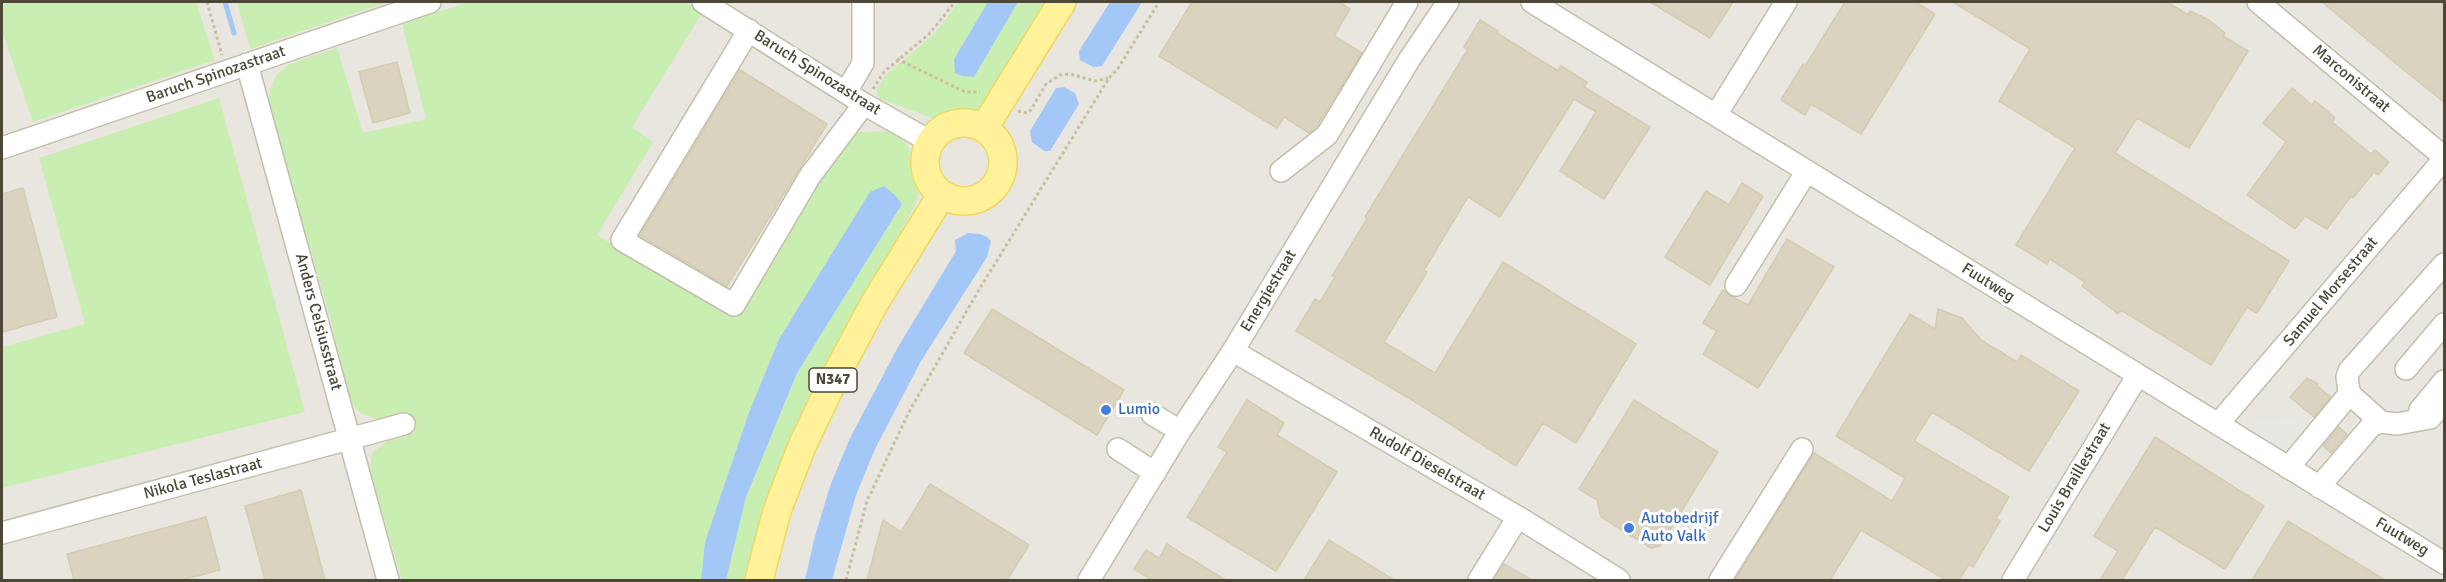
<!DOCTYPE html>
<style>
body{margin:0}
#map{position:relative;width:2446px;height:582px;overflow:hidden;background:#f6f5eb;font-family:Signika,sans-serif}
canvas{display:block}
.frame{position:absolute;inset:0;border:3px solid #4c4737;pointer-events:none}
</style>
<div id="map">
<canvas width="2446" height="582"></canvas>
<div class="frame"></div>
</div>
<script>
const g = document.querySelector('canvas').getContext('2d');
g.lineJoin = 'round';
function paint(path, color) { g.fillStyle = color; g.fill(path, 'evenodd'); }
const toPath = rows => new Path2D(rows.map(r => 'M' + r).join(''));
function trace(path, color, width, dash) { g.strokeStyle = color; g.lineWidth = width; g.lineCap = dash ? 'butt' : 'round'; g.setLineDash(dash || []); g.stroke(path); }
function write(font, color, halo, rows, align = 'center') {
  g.font = font + ' Signika,sans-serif'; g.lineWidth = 6; g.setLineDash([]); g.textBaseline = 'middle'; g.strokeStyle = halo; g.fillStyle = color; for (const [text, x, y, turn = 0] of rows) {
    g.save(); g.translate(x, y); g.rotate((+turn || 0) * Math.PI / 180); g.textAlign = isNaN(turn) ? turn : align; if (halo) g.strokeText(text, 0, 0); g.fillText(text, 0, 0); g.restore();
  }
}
const industrial = toPath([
 [2,2,2444,2,2444,580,2,580]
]);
const green = toPath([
 [2,2,196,2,215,60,33,122,2,30],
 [237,2,387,2,250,49],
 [470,2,685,2,702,13,632,127,653,142,597,235,736,317,827,170,856,132,890,131,905,142,914,157,920,188,916,203,829,368,795,425,788,461,754,580,726,580,746,497,797,373,902,204,779,339,748,415,705,542,701,580,402,580,370,471,372,453,389,440,415,433,409,413,378,419,360,413,347,398,331,320,268,104,270,88,278,73,290,64,337,48,363,133,426,119,402,23],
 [959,2,988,2,954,59,974,77,1018,2,1052,2,983,111,934,119,879,98,877,94,877,89,885,76,935,33],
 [219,98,305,412,2,488,2,347,85,324,39,158]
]);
const parking = toPath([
 [2253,418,2261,422,2291,418,2309,430,2297,447,2278,449,2262,437]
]);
const water = toPath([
 [988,2,1018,2,974,77,962,76,955,73,954,59],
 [1110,2,1142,2,1102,66,1093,67,1080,60,1079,51],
 [1064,87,1075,93,1079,104,1050,151,1044,151,1032,142,1030,131,1056,88],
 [884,186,895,195,902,204,797,373,746,497,726,580,701,580,705,542,748,415,779,339,870,192],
 [968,233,980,234,987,237,991,241,987,257,921,361,875,449,856,495,832,580,805,580,814,540,830,486,850,438,898,347,956,251,955,240]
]);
const stream = toPath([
 [225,2,234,33]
]);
const building = toPath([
 [1192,2,1339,2,1350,9,1334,36,1362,53,1317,126,1309,133,1284,117,1277,128,1159,56,1192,2],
 [1650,2,1733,2,1710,38,1650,2],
 [1845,2,1915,2,1935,14,1861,134,1811,104,1805,115,1781,100,1803,64,1805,66,1845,2],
 [1953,2,2167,2,2188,15,2190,11,2209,20,2225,33,2223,36,2248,51,2189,148,2137,118,2115,153,2289,261,2257,313,2247,307,2211,365,2121,310,2118,314,2082,286,2085,282,2050,259,2047,264,2016,245,2075,148,1999,101,2030,49,1953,2],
 [2322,2,2445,2,2445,103,2405,71,2322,2],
 [1480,20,1498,31,1497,33,1558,71,1561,66,1587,82,1584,87,1650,127,1604,199,1560,171,1596,112,1574,99,1500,217,1468,197,1424,270,1427,272,1384,342,1435,373,1503,262,1636,344,1576,443,1543,423,1516,466,1417,403,1296,331,1315,299,1320,302,1335,277,1332,276,1367,219,1365,217,1468,49,1464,47,1480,20],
 [397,62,410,113,373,123,359,72,397,62],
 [740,70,827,124,727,286,640,235,740,70],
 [2292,88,2312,105,2315,101,2325,109,2335,118,2332,122,2371,154,2375,150,2389,162,2378,175,2374,172,2353,198,2351,196,2327,229,2305,216,2295,229,2247,195,2286,142,2263,123,2292,88],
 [1742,183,1763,196,1710,285,1665,257,1706,191,1729,205,1742,183],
 [23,188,57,317,2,332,2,194,23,188],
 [1787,239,1834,267,1758,388,1703,354,1717,331,1703,323,1723,290,1729,295,1748,305,1787,239],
 [992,309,1124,390,1097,435,964,353,992,309],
 [1938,309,1962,318,1981,340,2017,362,2021,355,2079,391,2029,471,1932,412,1914,441,2009,497,1996,519,2000,521,1973,567,1969,564,1959,580,1946,580,1861,530,1830,580,1735,580,1814,453,1892,501,1905,478,1836,436,1910,314,1935,329,1938,309],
 [2307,378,2318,384,2317,386,2331,397,2314,417,2290,397,2307,378],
 [1247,400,1284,423,1277,435,1337,472,1276,571,1187,517,1227,452,1218,447,1247,400],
 [1634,400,1718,452,1660,546,1651,548,1601,517,1597,500,1579,489,1634,400],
 [2339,427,2347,434,2331,453,2323,446,2339,427],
 [2155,437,2264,506,2225,569,2155,527,2122,580,2100,580,2118,551,2094,536,2155,437],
 [930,484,1029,545,1007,580,867,580,883,520,901,532,930,484],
 [301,490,325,580,265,580,245,506,301,490],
 [206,517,220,570,182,580,74,580,67,554,206,517],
 [2288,521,2385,580,2252,580,2288,521],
 [1329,540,1394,580,1304,580,1329,540],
 [1167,544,1181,553,1226,580,1152,580,1134,569,1146,550,1159,558,1167,544],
 [1504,564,1532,580,1494,580,1504,564]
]);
const path = toPath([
 [207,2,222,55],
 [897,59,965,92,980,92],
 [873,89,884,72,929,34,955,2],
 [1018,111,1027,113,1030,111,1046,84,1060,75,1070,74,1095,81,1108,78],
 [846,580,867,501,909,412,977,293,1109,78,1117,70,1159,2]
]);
const minor = toPath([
 [703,2,864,104,931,142],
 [1532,2,2444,563],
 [2258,2,2444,157],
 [749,30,622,240,734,305,810,176,864,104],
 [247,64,388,580],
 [846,92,863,63,863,2],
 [1716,115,1786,2],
 [2,148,430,2],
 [1281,171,1327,135,1407,2],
 [1736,285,1807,171],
 [1233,351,1518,517,1619,580],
 [2406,369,2444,324],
 [2349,391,2352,396,2381,422],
 [2420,410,2444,381],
 [1152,414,1180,431],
 [2218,424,2444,159],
 [1118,449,1155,473],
 [2288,468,2347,397,2349,391,2347,377,2349,371,2444,264],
 [2319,487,2372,425,2381,422,2397,424,2430,418,2444,402],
 [2,533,404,424],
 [1089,580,1180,431,1233,351,1409,60,1448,2],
 [1479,580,1518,517],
 [1720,580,1802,449],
 [2013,580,2138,375]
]);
const major = toPath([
 '925 162a39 39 0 1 1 78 0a39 39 0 1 1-78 0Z',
 [984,128,1062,2],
 [759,580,777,511,802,446,836,375,874,304,942,194]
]);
const markers = [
 [1106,410,6,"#3f7fe0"],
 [1629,528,6,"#3f7fe0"]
];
const shields = [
 [833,380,48]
];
const shieldNames = [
 ["N347",833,380]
];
const streetNames = [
 ["Baruch Spinozastraat",817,73,32],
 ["Baruch Spinozastraat",216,75,-19],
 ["Marconistraat",2351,79,40],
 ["Fuutweg",1988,283,32],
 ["Energiestraat",1269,291,-59],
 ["Samuel Morsestraat",2331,292,-50],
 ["Anders Celsiusstraat",318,322,75],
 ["Rudolf Dieselstraat",1427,464,30],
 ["Louis Braillestraat",2075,478,-59],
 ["Nikola Teslastraat",203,479,-15],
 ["Fuutweg",2402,537,31]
];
const shopNames = [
 ["Lumio",1118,410],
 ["Autobedrijf",1641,519],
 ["Auto Valk",1641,537]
];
paint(industrial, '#e9e6df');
paint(green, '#c9eeb1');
paint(parking, '#e8e7e2');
paint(water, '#a3c8f7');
trace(stream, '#a3c8f7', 5);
paint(building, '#d9d3bf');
trace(building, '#d5ccb1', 1.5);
trace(minor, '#c3bfac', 24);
trace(major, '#efda61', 30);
trace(path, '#c6be9c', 3, [3, 3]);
trace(minor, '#fff', 21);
trace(major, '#fff29b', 27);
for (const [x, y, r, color] of markers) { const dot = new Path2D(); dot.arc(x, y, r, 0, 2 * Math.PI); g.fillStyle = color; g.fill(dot); trace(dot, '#fff', 2); }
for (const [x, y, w] of shields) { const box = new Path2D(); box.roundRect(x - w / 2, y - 12, w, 24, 4.5); g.fillStyle = '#fff'; g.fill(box); trace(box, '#4c4737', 1.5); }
write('bold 15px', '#4c4737', null, shieldNames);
write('16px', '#4c4737', '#fff', streetNames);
write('16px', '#366cbe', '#fff', shopNames, 'left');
</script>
